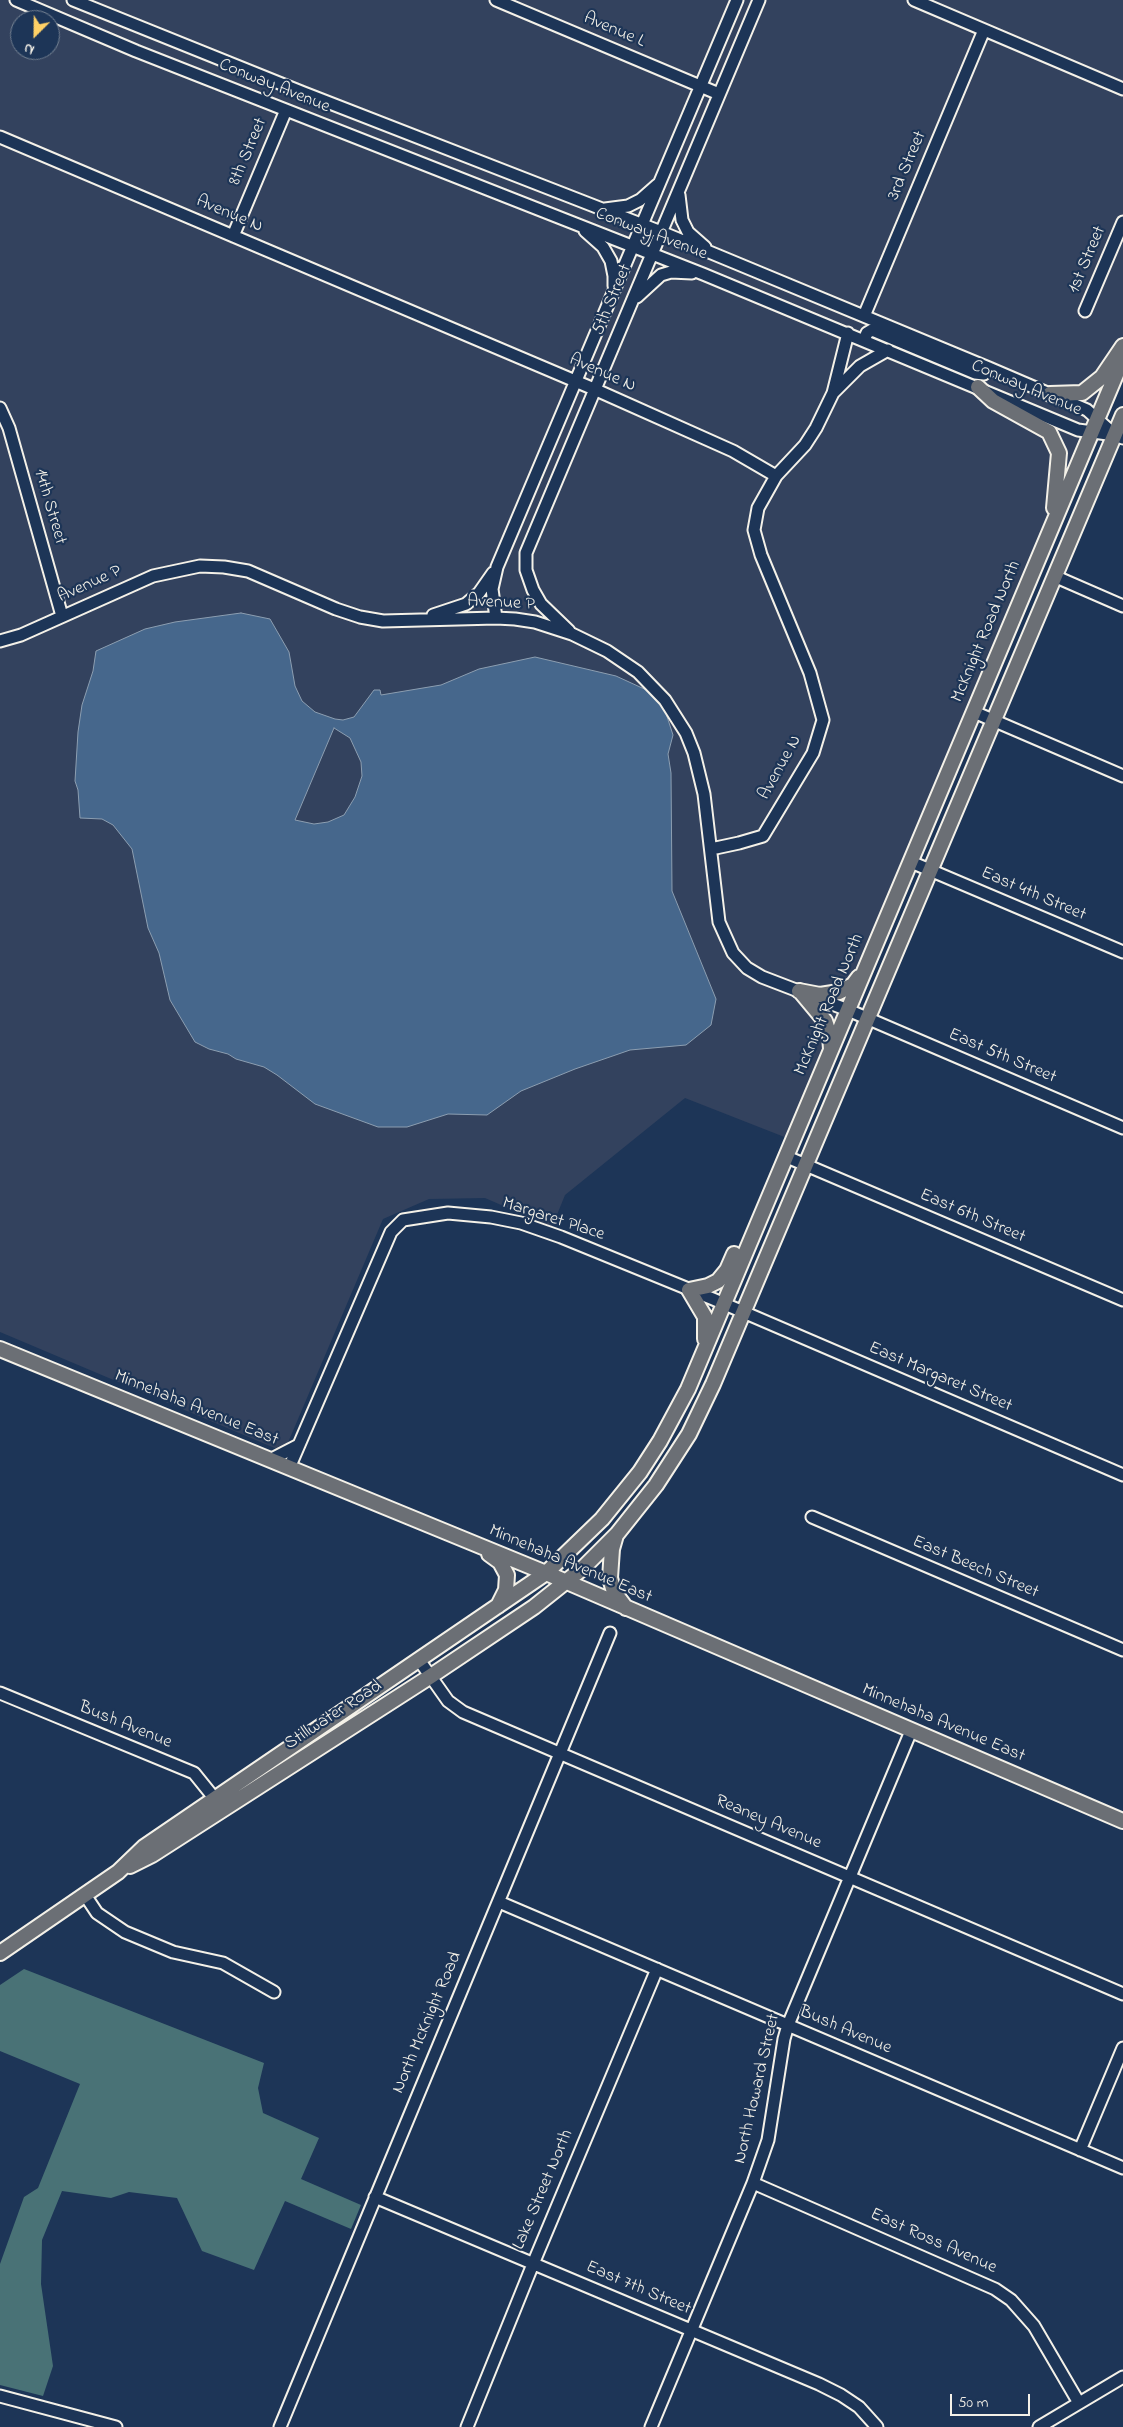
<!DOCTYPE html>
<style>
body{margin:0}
#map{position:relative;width:1123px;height:2427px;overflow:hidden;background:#1d3557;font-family:"Indie Flower",sans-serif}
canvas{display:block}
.north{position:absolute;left:10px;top:10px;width:50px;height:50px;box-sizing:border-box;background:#1d3557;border:1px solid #738091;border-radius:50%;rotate:203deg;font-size:14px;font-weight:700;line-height:20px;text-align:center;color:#f4f1e8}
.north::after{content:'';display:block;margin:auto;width:18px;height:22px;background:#ffd166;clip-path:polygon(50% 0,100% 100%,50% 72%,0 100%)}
.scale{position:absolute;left:950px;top:2394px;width:80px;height:22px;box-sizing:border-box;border:2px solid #f4f1e8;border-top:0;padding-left:6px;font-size:15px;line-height:18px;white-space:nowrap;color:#f4f1e8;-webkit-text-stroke:4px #1d3557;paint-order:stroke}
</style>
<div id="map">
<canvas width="1123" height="2427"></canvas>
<div class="north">N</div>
<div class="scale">50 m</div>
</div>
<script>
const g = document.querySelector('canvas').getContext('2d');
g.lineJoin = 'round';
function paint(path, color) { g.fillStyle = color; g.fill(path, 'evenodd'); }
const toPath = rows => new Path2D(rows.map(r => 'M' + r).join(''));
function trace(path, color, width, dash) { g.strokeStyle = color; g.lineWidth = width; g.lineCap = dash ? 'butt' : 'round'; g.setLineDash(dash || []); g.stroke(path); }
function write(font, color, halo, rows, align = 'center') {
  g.font = font + ' "Indie Flower",sans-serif'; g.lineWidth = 4.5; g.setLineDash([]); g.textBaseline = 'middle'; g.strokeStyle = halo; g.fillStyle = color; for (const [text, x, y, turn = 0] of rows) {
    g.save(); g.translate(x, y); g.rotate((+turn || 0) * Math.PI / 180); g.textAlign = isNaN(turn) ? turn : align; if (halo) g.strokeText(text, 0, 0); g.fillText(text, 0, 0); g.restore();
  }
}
const built = toPath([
 [0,0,1123,0,1123,338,787,1138,685,1098,565,1195,552,1227,485,1198,429,1199,383,1219,284,1452,0,1332],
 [20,20,50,20,50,50,20,50]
]);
const green = toPath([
 [24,1969,264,2063,258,2088,263,2113,319,2138,301,2179,361,2205,351,2229,285,2201,254,2270,202,2251,177,2198,129,2192,111,2198,62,2191,42,2240,41,2284,53,2366,43,2396,0,2385,0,2264,24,2197,38,2188,80,2084,0,2051,0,1985]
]);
const water = toPath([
 [241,613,270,619,289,652,295,686,302,701,315,712,335,719,343,720,354,717,374,690,380,690,381,695,441,685,479,669,535,657,616,676,653,693,662,701,673,735,668,754,671,773,672,891,716,999,711,1025,686,1045,630,1050,575,1069,521,1091,487,1115,448,1114,407,1127,378,1127,315,1104,277,1075,264,1067,236,1059,228,1054,209,1049,195,1042,170,1000,159,953,148,928,132,849,113,825,102,819,80,818,78,790,75,781,78,732,82,705,93,671,96,651,145,629,175,622,241,613],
 [334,728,350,738,361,762,362,776,355,797,344,815,328,822,314,824,295,820,334,728]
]);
const minor = toPath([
 [16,0,136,51,703,274,1078,430,1115,435],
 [73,0,304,93,661,232,989,368,1087,410,1115,435,1123,438],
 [496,0,719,94],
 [914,0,1123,89],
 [0,137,594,389,733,451,776,476,758,508,754,530,761,555,810,673,823,720,813,753,763,836,739,843,711,849],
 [679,195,682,220,688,232,705,247],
 [605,209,628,206,640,200,657,185],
 [585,231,603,247,611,261,614,276,614,286],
 [233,236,286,110],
 [637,297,661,275,671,272,692,273],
 [1085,311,1123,222],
 [864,316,984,30],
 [864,340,867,333,872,330,975,373,984,374,989,368],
 [833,393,860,366,888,350],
 [0,408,9,428,62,616],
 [776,476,805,445,816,428,833,393,848,333],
 [1054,576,1123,606],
 [433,615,466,604,479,593,493,573],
 [496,618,492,589,497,567,737,0],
 [569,631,541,604,533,590,526,570,526,553,759,0],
 [0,641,21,635,153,576,200,566,224,567,248,571,336,609,360,617,383,621,496,618,515,619,535,622,572,634,607,651,638,672,665,700,686,733,694,753,704,794,719,922,733,953,747,968,762,977,848,1010,1123,1128],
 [974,712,1123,776],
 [911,862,1123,952],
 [787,1157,1123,1300],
 [270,1460,299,1445],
 [289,1468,391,1232,403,1220,448,1213,491,1217,521,1223,561,1237,713,1299,1123,1475],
 [812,1517,1123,1650],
 [419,1660,448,1701,463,1712,1123,1994],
 [0,1693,194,1773,219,1804],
 [85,1895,97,1913,125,1932,173,1952,223,1963,274,1992],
 [499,1902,1123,2168],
 [1080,2150,1123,2048],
 [753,2183,995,2289,1011,2300,1034,2326,1079,2403],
 [375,2197,819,2384,841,2395,859,2407,877,2427],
 [0,2396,116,2427],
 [280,2427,610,1633],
 [467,2427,533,2264,657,1969],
 [651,2427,753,2183,768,2140,784,2039,788,2025,911,1731],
 [1039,2427,1123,2377]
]);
const major = toPath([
 [978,387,993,401,1049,432,1059,453,1054,508],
 [1050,394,1082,393,1102,377,1123,346],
 [799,991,820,995,839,992,853,985,859,977],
 [800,991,825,1021,830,1036,831,1049],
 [705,1339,705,1317,689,1290,708,1286,718,1281,727,1270,734,1254],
 [0,1349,546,1573,1123,1821],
 [616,1535,612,1549,610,1578,614,1592,626,1608],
 [489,1554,500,1562,507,1575,506,1590,498,1606],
 [130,1866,152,1855,431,1676,534,1607,583,1568,617,1534,656,1485,689,1434,713,1384,1123,415],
 [0,1953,118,1872,144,1847,546,1573,602,1519,640,1472,660,1441,688,1389,1123,358]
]);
const streetNames = [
 ["Avenue L",614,31,23],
 ["Conway Avenue",274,87,22],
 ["8th Street",249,152,-67],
 ["3rd Street",908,166,-67],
 ["Avenue N",229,215,23],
 ["Conway Avenue",651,235,21],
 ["1st Street",1088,260,-67],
 ["5th Street",613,300,-67],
 ["Avenue N",602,374,24],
 ["Conway Avenue",1026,389,23],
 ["14th Street",49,507,74],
 ["Avenue P",90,585,-24],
 ["Avenue P",501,604,3],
 ["McKnight Road North",987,632,-67],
 ["Avenue N",781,768,-61],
 ["East 4th Street",1033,895,23],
 ["McKnight Road North",830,1005,-67],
 ["East 5th Street",1002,1057,23],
 ["East 6th Street",972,1217,23],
 ["Margaret Place",553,1220,18],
 ["East Margaret Street",940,1378,23],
 ["Minnehaha Avenue East",196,1409,22],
 ["Minnehaha Avenue East",570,1565,23],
 ["East Beech Street",975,1568,23],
 ["Stillwater Road",334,1716,-33],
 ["Minnehaha Avenue East",943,1724,23],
 ["Bush Avenue",125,1726,22],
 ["Reaney Avenue",768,1823,23],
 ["North McKnight Road",428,2023,-67],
 ["Bush Avenue",845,2031,23],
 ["North Howard Street",758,2089,-77],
 ["Lake Street North",544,2190,-67],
 ["East Ross Avenue",933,2242,24],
 ["East 7th Street",638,2289,23]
];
paint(built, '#33425e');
paint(green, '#497276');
paint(water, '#46678c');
trace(water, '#8c9eb1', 1);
trace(minor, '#f4f1e8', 15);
trace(major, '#f4f1e8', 18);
trace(minor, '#1d3557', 11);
trace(major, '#6b6f75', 14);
write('18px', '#f4f1e8', '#1d3557', streetNames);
</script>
